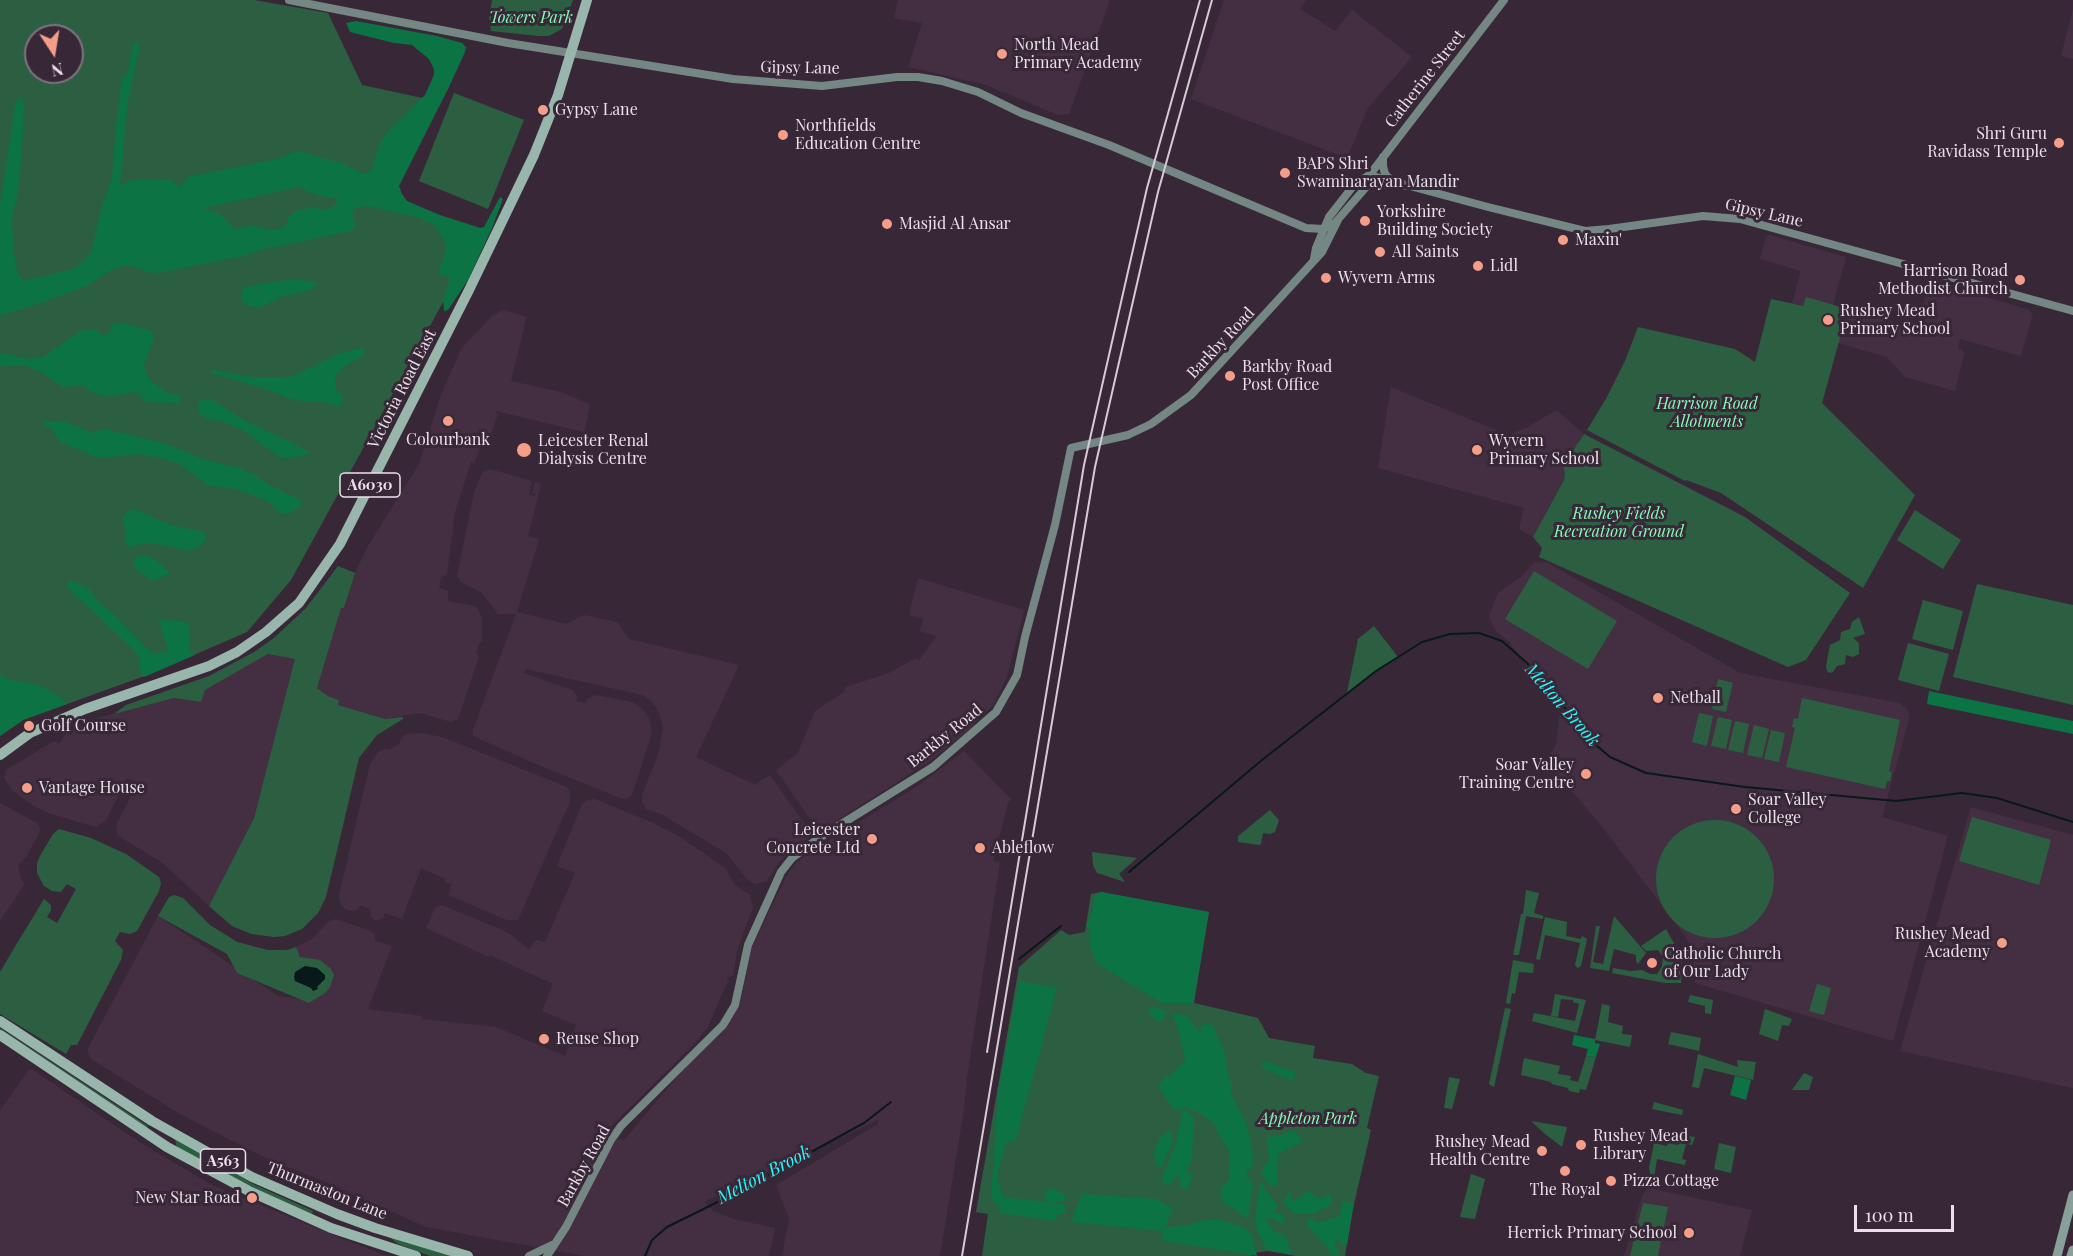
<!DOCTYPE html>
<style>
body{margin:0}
#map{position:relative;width:2073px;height:1256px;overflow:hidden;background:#382837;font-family:"Playfair Display",serif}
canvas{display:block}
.north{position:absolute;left:24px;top:24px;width:60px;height:60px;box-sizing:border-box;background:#382837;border:2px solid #80727f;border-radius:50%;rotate:168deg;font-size:16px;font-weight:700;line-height:24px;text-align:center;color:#ebe0ea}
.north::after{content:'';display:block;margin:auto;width:21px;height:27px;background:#f49e8a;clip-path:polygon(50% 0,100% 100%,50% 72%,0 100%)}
.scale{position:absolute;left:1854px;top:1205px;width:100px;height:27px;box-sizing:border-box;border:3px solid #ebe0ea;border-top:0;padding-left:8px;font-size:18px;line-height:21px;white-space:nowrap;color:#ebe0ea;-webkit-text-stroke:4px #382837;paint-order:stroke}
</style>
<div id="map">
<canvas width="2073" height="1256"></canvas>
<div class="north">N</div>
<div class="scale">100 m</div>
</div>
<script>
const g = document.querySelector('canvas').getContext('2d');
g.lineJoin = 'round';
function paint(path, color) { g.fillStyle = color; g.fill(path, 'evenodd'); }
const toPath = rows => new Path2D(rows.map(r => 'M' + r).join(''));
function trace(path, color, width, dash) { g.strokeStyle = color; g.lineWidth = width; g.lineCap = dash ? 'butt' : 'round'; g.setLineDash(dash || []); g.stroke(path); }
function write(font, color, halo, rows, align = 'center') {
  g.font = font + ' "Playfair Display",serif'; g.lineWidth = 6; g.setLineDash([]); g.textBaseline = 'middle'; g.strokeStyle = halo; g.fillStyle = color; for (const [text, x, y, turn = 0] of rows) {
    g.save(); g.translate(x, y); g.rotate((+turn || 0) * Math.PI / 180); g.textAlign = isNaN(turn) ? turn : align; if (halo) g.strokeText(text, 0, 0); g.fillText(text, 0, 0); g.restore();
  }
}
const built = toPath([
 [898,0,1110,0,1069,114,1058,115,986,85,908,67,922,23,894,18],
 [1224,0,1306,0,1300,9,1335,31,1352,10,1412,57,1368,108,1347,158,1191,99],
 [2073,9,2073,59,2061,56],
 [1769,235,1846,257,1833,305,1917,328,1930,281,2030,310,2030,312,2033,313,2021,356,1960,339,1958,348,1963,351,1964,354,1955,391,1905,377,1887,357,1838,343,1822,403,1771,299,1792,303,1801,271,1760,259,1766,237],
 [503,310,524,316,526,319,511,381,561,392,587,403,590,406,584,432,496,411,495,413,498,414,488,442,483,440,474,463,471,462,455,512,447,574,441,578,439,588,449,591,447,601,474,606,478,609,482,618,482,642,479,643,476,653,479,656,458,719,451,722,420,713,385,719,338,705,339,700,328,696,317,688,341,607,344,608,355,573,368,546,419,464,440,397,461,349,492,316],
 [1391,387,1508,435,1528,427,1556,410,1584,434,1563,464,1565,474,1564,480,1533,537,1519,529,1524,508,1378,468],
 [490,469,532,481,529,495,535,496,536,494,532,493,535,482,541,484,528,536,539,539,517,612,566,624,584,615,617,622,629,639,739,665,696,757,755,785,770,775,813,835,791,849,777,865,767,881,755,884,747,879,726,853,661,814,646,809,642,802,642,795,658,755,663,729,661,719,657,709,651,701,642,695,526,669,524,673,572,690,577,696,577,701,585,703,587,699,596,695,632,702,640,707,646,713,650,721,652,733,634,789,631,796,626,799,620,798,543,767,473,736,473,730,516,614,498,614,482,593,461,582,457,576,474,492,483,472],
 [1534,562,1548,563,1740,673,1899,703,1908,710,1909,719,1882,817,1948,836,1893,1041,1695,983,1692,950,1686,937,1600,824,1546,761,1556,745,1560,710,1509,642,1495,630,1489,616,1498,593,1521,577],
 [918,578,1024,610,1007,677,994,704,966,732,930,761,819,832,776,770,798,753,815,711,844,692,846,687,889,673,916,658,919,660,937,636,919,631,924,619,909,615],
 [268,654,296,659,254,818,209,906,164,864,117,835,116,825,138,783,127,778,106,820,96,827,48,813,34,806,13,791,4,778,6,770,54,741,59,744,67,733,89,720,174,698,200,702,205,690],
 [421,733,442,737,567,787,570,791,570,801,518,920,507,920,448,895,452,884,445,882,444,878,421,868,402,919,385,913,383,918,375,921,371,917,370,909,360,905,357,910,350,911,345,909,340,903,339,895,370,764,378,752,385,749,389,750,400,743,401,739,406,734],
 [964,751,1011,799,1008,803,993,861,1000,862,967,1078,964,1109,940,1256,782,1256,789,1218,776,1185,878,1124,878,1120,704,1202,713,1211,734,1219,775,1228,769,1256,647,1256,649,1251,643,1256,585,1256,426,1227,324,1181,270,1160,180,1114,91,1059,87,1050,158,916,278,996,313,1001,296,947,312,939,329,921,336,919,371,931,375,936,375,941,392,946,368,1009,422,1016,422,1019,496,1027,565,1056,576,1025,542,1011,553,984,490,955,489,957,426,928,435,908,442,905,507,932,529,949,536,940,545,942,575,873,557,866,582,804,588,800,595,799,653,823,679,836,725,868,735,885,750,895,753,907,737,951,733,976,727,977,728,981,707,1028,694,1044,610,1127,599,1151,607,1155,618,1138,624,1140,741,1001,751,949,787,875,796,863,809,853,916,787],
 [0,803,37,823,41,830,26,857,18,865,21,879,24,883,22,888,0,921],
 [1971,807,2073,835,2073,1088,1900,1051],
 [30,1068,141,1143,210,1184,345,1240,388,1256,0,1256,0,1111],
 [1648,1188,1752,1210,1740,1256,1624,1256,1642,1196]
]);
const green = toPath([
 [0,0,254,0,328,13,362,85,436,101,390,199,483,229,291,580,247,632,150,674,23,720,0,736],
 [36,36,72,36,72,72,36,72],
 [492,0,573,0,562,29,549,36,538,36,491,31,489,19],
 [454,93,524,120,488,209,419,181],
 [1806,297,1848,309,1822,403,1915,495,1863,588,1721,493,1686,480,1685,481,1587,430,1607,397,1625,361,1638,327,1735,349,1755,362,1771,299,1803,306],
 [1584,434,1745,517,1850,593,1806,660,1788,667,1539,557,1542,548,1533,537,1564,480,1565,474,1563,465],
 [1915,510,1961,540,1943,569,1897,540],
 [338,566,355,573,344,608,341,608,317,688,328,696,339,700,338,705,385,719,403,717,403,719,377,735,359,758,326,897,318,913,302,929,285,936,274,937,251,934,232,926,209,906,254,818,295,659,268,654,205,690,201,702,174,698,114,714,126,705,209,676,254,652,274,638,306,608],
 [1534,571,1617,621,1588,669,1505,619],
 [1977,584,2073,605,2073,705,1953,677],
 [1923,600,1963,611,1953,650,1912,639],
 [1859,617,1865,634,1853,638,1859,643,1859,654,1853,657,1846,655,1845,664,1837,666,1833,672,1830,673,1827,671,1826,666,1830,645,1840,640,1841,632,1850,629,1852,622],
 [1374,626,1398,657,1376,671,1347,693,1358,639],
 [1908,643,1949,654,1939,691,1898,680],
 [1718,679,1733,683,1726,712,1712,709],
 [1802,698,1900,720,1889,771,1892,772,1890,781,1887,781,1885,789,1786,767,1795,728,1792,727,1794,718,1798,719],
 [1699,713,1713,716,1707,746,1692,742],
 [1718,717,1732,720,1726,749,1711,746],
 [1735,721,1749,724,1743,753,1728,750],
 [1754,725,1769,729,1762,758,1747,755],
 [1771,730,1785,733,1779,762,1764,759],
 [1270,810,1279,820,1275,832,1270,834,1263,833,1261,844,1259,845,1238,842,1238,836],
 [1972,817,2051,840,2039,885,1959,861],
 '1656 879a59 59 0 1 1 118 0a59 59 0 1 1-118 0Z',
 [59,829,91,838,126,854,159,877,161,883,159,891,137,931,130,934,120,932,115,941,123,950,121,960,77,1045,71,1045,66,1054,0,1014,0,972,13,950,44,899,51,905,51,910,47,917,57,923,76,889,67,884,61,892,52,891,44,886,37,873,37,863,40,856,53,834],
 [1092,852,1137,858,1119,874,1125,882,1097,873,1093,865],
 [1526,890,1539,893,1534,913,1543,916,1543,919,1526,916,1519,955,1513,955,1521,914,1523,914],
 [1101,892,1209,912,1194,1003,1258,1018,1269,1038,1315,1046,1313,1058,1352,1064,1366,1073,1379,1076,1367,1128,1371,1130,1352,1213,1345,1256,1296,1256,1268,1251,1253,1253,1252,1256,982,1256,988,1214,976,1212,1019,967,1061,930,1069,935,1085,932,1091,894],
 [174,895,183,898,210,925,237,942,268,950,287,950,296,947,300,957,320,960,331,969,334,975,330,987,325,993,309,1003,237,973,227,954,158,916,169,897],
 [1614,916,1646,953,1638,964,1636,961,1636,955,1614,949,1609,971,1590,968,1596,926,1600,926,1593,962,1603,964],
 [1545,917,1567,922,1566,936,1581,939,1582,936,1587,939,1581,966,1577,968,1575,965,1580,943,1545,935,1540,960,1536,959],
 [1666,929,1679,952,1682,966,1681,983,1665,983,1612,973,1613,968,1630,971,1642,970,1650,974,1657,974,1662,966,1663,957,1658,950,1646,951,1641,946],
 [1513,960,1534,964,1533,973,1519,972,1515,994,1512,993,1510,1004,1506,1003],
 [1817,984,1831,988,1824,1015,1809,1011],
 [1555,994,1586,1000,1577,1033,1532,1021,1534,1013,1575,1021,1579,1004,1573,1002,1573,1000,1561,999,1558,1017,1551,1016],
 [1690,995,1713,1000,1711,1014,1705,1013,1705,1006,1688,1002],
 [1602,1004,1610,1006,1608,1022,1623,1026,1622,1034,1632,1035,1630,1047,1595,1040],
 [1505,1008,1511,1009,1494,1087,1489,1084],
 [1765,1009,1792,1019,1789,1026,1782,1025,1778,1041,1759,1034],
 [0,1028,148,1126,146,1129,0,1031],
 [1671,1032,1701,1038,1699,1051,1668,1044],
 [1698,1054,1738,1067,1737,1060,1756,1062,1753,1080,1704,1068,1699,1088,1692,1087],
 [1586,1056,1596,1057,1586,1090,1580,1089,1579,1093,1569,1091,1568,1088,1552,1084,1551,1082,1521,1075,1524,1058,1560,1066,1558,1074,1571,1076,1570,1080,1578,1082],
 [1804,1073,1813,1077,1809,1090,1792,1090],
 [1449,1077,1460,1079,1452,1109,1444,1108],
 [1654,1102,1683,1110,1682,1115,1652,1109],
 [1531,1121,1567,1127,1562,1147,1545,1134],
 [1682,1135,1695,1137,1692,1145,1686,1144,1682,1159,1686,1160,1685,1165,1657,1159,1654,1178,1651,1177,1649,1168,1654,1143,1667,1146,1668,1143,1678,1145],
 [175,1139,222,1164,253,1184,313,1211,312,1215,278,1200,177,1148],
 [1719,1143,1736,1147,1731,1173,1714,1169],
 [1471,1174,1485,1179,1475,1219,1460,1217],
 [1643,1203,1668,1207,1658,1256,1630,1256],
 [388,1236,452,1256,430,1256,398,1244]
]);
const forest = toPath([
 [356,21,437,36,462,43,466,47,465,52,449,87,399,186,402,194,407,201,442,216,480,228,484,227,500,197,503,199,492,228,468,280,448,310,444,311,443,300,450,279,448,276,440,275,439,270,447,246,435,225,417,217,367,206,354,209,352,212,355,226,352,231,260,250,244,256,157,273,152,273,128,265,122,266,111,270,87,286,29,307,0,315,0,205,15,106,19,98,22,98,24,104,22,151,18,192,12,217,14,253,18,275,22,279,26,280,74,269,91,253,100,213,112,179,116,125,122,80,129,70,132,47,135,42,138,43,139,50,128,100,120,185,136,179,170,180,180,187,188,177,192,176,277,159,295,152,303,152,344,164,363,174,372,170,379,144,388,132,425,95,434,75,434,69,429,59,412,45,394,43,350,32,346,23],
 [299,187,319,196,336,198,337,204,326,210,313,207,295,211,287,220,286,227,270,230,253,225,235,229,220,214,203,208],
 [293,279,315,282,317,285,311,290,280,297,259,308,248,306,242,300,241,290,248,286],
 [123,323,147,329,152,332,154,339,144,365,148,378,167,393,180,396,182,401,179,403,146,402,136,392,106,397,92,392,83,385,63,387,39,371,24,365,0,366,0,353,29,359,43,357,77,333,88,329,95,330,106,336,114,324],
 [363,347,364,355,343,367,335,376,335,387,342,396,343,401,338,407,325,402,305,402,291,399,263,388,211,373,212,370,253,377,286,377,295,375,336,355],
 [209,398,244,420,297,445,308,452,309,454,294,457,280,457,241,429,220,421,204,418,199,413,198,403,201,400],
 [55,421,66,422,93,433,102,429,111,430,167,444,202,459,239,468,255,475,269,485,301,500,302,504,291,513,280,513,268,501,236,489,207,485,181,465,162,458,138,454,104,458,96,457,60,442,51,428,43,424,44,422],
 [131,510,136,510,171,525,204,532,206,536,205,540,201,545,189,551,157,544,143,544,128,547,125,541,126,535,122,517],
 [145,555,156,560,168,571,169,574,153,581,139,572,135,568,134,561,136,557],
 [71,581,90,589,97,600,115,615,146,648,155,653,166,652,168,648,158,620,184,621,188,625,190,631,189,649,195,655,144,677,141,674,139,656,134,650,68,588,68,583],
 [0,675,10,680,39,685,60,697,67,704,23,720,0,736],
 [1929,691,2073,721,2073,734,1927,704],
 [1101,892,1209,912,1193,1003,1162,1003,1096,963,1091,949,1089,928,1086,925,1092,914,1094,897],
 [1019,981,1057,988,1016,1140,1006,1143,997,1175,1003,1197,1047,1202,1044,1191,1054,1188,1066,1196,1064,1201,1056,1202,1054,1205,1064,1203,1066,1213,1059,1214,1055,1221,999,1213,1001,1204,997,1206,991,1198,998,1094],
 [1151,1006,1168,1012,1160,1022,1158,1022,1148,1012],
 [1173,1013,1187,1016,1202,1035,1200,1026,1211,1023,1224,1050,1228,1076,1232,1082,1231,1095,1246,1122,1253,1153,1252,1168,1245,1172,1253,1184,1248,1219,1222,1201,1221,1188,1229,1180,1230,1151,1217,1132,1216,1124,1197,1112,1184,1107,1176,1112,1158,1087,1165,1077,1174,1072,1186,1060],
 [1574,1035,1595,1039,1595,1043,1600,1044,1596,1057,1586,1056,1588,1049,1572,1045],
 [1264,1061,1295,1072,1293,1081,1261,1067],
 [1735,1076,1751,1080,1746,1100,1730,1095],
 [1183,1108,1194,1117,1192,1159,1186,1171,1193,1176,1187,1189,1179,1187,1180,1173,1169,1185,1161,1181,1176,1143],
 [1170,1131,1173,1142,1161,1168,1156,1165,1154,1152,1160,1137],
 [1294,1131,1303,1142,1279,1153,1277,1166,1278,1185,1270,1186,1262,1175,1263,1167,1269,1160,1266,1137,1273,1137],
 [1260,1181,1278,1207,1273,1212,1282,1214,1285,1221,1282,1224,1272,1218,1265,1219,1275,1232,1286,1236,1292,1255,1266,1249,1258,1232,1255,1220],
 [1290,1191,1292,1202,1309,1191,1320,1199,1330,1194,1332,1204,1313,1214,1294,1213,1283,1203],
 [1082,1194,1157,1199,1173,1209,1165,1227,1185,1226,1205,1220,1221,1220,1245,1228,1252,1235,1257,1256,1160,1240,1163,1231,1071,1222],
 [1343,1201,1354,1203,1347,1245,1334,1239,1339,1256,1335,1256,1306,1224,1309,1218,1318,1223,1340,1216]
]);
const water = toPath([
 [305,966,317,968,325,975,325,979,317,987,318,989,313,991,311,988,295,981,294,977,295,972]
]);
const stream = toPath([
 [1129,872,1262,760,1376,671,1422,642,1450,634,1479,633,1502,641,1527,663,1597,746,1610,757,1646,773,1745,787,1896,801,1962,793,1997,798,2073,822],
 [1019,959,1061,926],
 [645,1256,652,1240,667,1227,740,1191,864,1123,891,1102]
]);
const secondary = toPath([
 [289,0,508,43,733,79,822,86,897,77,918,77,942,81,978,92,1021,113,1109,145,1306,228,1323,229,1334,224,1367,186,1373,184,1407,186],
 [1383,157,1383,166,1385,174,1391,180],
 [1368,177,1504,0],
 [1314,259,1316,248,1329,217,1354,185,1369,175,1488,207,1585,231,1609,229,1703,216,1740,219,2073,311],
 [529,1256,552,1245],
 [547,1256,566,1227,611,1140,621,1126,723,1025,735,1005,748,945,781,872,792,858,819,838,933,767,996,712,1017,675,1025,637,1055,525,1071,448,1128,435,1151,424,1191,395,1322,252,1338,220]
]);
const primary = toPath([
 [2057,1256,2073,1195],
 [2071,1256,2073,1250]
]);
const highway = toPath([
 [0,755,30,733,85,709,209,666,237,652,266,632,299,603,340,544,469,290,534,155,558,95,587,0],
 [0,1021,152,1121,252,1177,337,1214,375,1228,468,1256],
 [0,1035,167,1147,249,1191,331,1228,416,1256]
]);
const rail = toPath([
 [987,1052,1084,465,1147,188,1200,0],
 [962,1256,1095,467,1158,192,1212,0]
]);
const markers = [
 [1002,54,6,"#f49e8a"],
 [543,110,6,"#f49e8a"],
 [783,135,6,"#f49e8a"],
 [2059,143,6,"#f49e8a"],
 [1285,173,6,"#f49e8a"],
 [1365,221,6,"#f49e8a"],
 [887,224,6,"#f49e8a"],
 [1563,240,6,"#f49e8a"],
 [1380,252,6,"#f49e8a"],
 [1478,266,6,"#f49e8a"],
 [1326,278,6,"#f49e8a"],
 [2020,280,6,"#f49e8a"],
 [1828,320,6,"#f49e8a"],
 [1230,376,6,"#f49e8a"],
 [448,421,6,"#f49e8a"],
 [524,450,8,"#f49e8a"],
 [1477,450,6,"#f49e8a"],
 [1658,698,6,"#f49e8a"],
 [29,726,6,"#f49e8a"],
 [1586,774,6,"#f49e8a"],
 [27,788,6,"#f49e8a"],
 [1736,809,6,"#f49e8a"],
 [872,839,6,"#f49e8a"],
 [980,848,6,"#f49e8a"],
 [2002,943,6,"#f49e8a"],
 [1652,963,6,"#f49e8a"],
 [544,1039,6,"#f49e8a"],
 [1581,1145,6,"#f49e8a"],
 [1542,1151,6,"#f49e8a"],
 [1565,1171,6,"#f49e8a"],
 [1611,1181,6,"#f49e8a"],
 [252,1198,6,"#f49e8a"],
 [1689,1233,6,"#f49e8a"]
];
const shields = [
 [370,485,60],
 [223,1161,45]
];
const shieldNames = [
 ["A6030",370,485],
 ["A563",223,1161]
];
const parkNames = [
 ["Towers Park",531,18],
 ["Harrison Road",1707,404],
 ["Allotments",1707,422],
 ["Rushey Fields",1619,514],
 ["Recreation Ground",1619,532],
 ["Appleton Park",1308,1119]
];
const poiNames = [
 ["North Mead",1014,45],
 ["Primary Academy",1014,63],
 ["Gypsy Lane",555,110],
 ["Northfields",795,126],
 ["Education Centre",795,144],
 ["Shri Guru",2047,134,"right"],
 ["Ravidass Temple",2047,152,"right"],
 ["BAPS Shri",1297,164],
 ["Swaminarayan Mandir",1297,182],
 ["Yorkshire",1377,212],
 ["Building Society",1377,230],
 ["Masjid Al Ansar",899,224],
 ["Maxin'",1575,240],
 ["All Saints",1392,252],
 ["Lidl",1490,266],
 ["Harrison Road",2008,271,"right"],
 ["Methodist Church",2008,289,"right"],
 ["Wyvern Arms",1338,278],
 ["Rushey Mead",1840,311],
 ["Primary School",1840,329],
 ["Barkby Road",1242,367],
 ["Post Office",1242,385],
 ["Colourbank",448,440,"center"],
 ["Leicester Renal",538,441],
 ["Dialysis Centre",538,459],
 ["Wyvern",1489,441],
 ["Primary School",1489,459],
 ["Netball",1670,698],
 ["Golf Course",41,726],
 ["Soar Valley",1574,765,"right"],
 ["Training Centre",1574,783,"right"],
 ["Vantage House",39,788],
 ["Soar Valley",1748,800],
 ["College",1748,818],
 ["Leicester",860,830,"right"],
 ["Concrete Ltd",860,848,"right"],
 ["Ableflow",992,848],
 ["Rushey Mead",1990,934,"right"],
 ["Academy",1990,952,"right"],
 ["Catholic Church",1664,954],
 ["of Our Lady",1664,972],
 ["Reuse Shop",556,1039],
 ["Rushey Mead",1593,1136],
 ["Library",1593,1154],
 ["Rushey Mead",1530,1142,"right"],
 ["Health Centre",1530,1160,"right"],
 ["Pizza Cottage",1623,1181],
 ["The Royal",1565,1190,"center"],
 ["New Star Road",240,1198,"right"],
 ["Herrick Primary School",1677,1233,"right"]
];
const streetNames = [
 ["Gipsy Lane",800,68,1],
 ["Catherine Street",1425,79,-52],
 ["Gipsy Lane",1764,213,13],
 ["Barkby Road",1221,343,-47],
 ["Victoria Road East",402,389,-63],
 ["Barkby Road",945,736,-39],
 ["Barkby Road",584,1166,-61],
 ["Thurmaston Lane",327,1191,22]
];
const waterNames = [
 ["Melton Brook",1562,705,49],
 ["Melton Brook",764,1175,-28]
];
paint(built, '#442f42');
paint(green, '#2c5f42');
paint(forest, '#0c7345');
paint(water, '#081919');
trace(stream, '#081919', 2);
trace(secondary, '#758782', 8);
trace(primary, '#88a099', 9);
trace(highway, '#99b6ad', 10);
trace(rail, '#d6cad5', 2);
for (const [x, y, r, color] of markers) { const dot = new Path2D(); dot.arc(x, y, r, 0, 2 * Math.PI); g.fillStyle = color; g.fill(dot); trace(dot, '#382837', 2); }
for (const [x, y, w] of shields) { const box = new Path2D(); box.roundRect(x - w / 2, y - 12, w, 24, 4.5); g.fillStyle = '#382837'; g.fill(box); trace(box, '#ebe0ea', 1.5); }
write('bold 15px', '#ebe0ea', null, shieldNames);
write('italic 16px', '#84fab6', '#382837', parkNames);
write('16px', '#ebe0ea', '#382837', poiNames, 'left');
write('16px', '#ebe0ea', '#382837', streetNames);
write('italic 18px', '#2df5fa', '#382837', waterNames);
</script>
